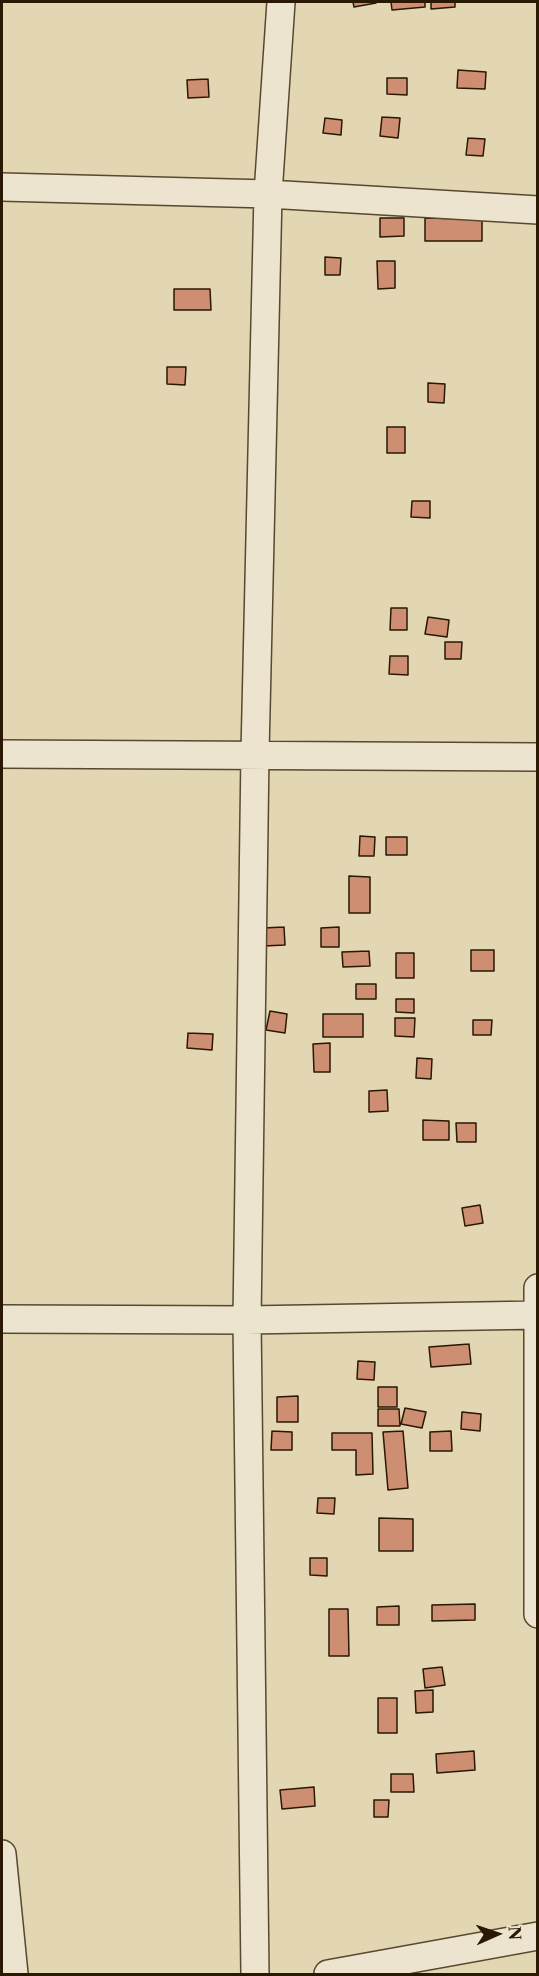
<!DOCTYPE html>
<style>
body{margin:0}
#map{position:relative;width:539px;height:1976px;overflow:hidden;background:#e2d6b3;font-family:"Libre Caslon Text",serif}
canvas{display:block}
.frame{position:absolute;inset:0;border:3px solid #2a1803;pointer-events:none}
.north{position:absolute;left:467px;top:1904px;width:60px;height:60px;-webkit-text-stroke:4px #ece4ce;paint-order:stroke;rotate:87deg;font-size:16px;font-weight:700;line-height:24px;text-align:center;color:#2a1803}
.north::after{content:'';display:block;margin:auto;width:21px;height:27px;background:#2a1803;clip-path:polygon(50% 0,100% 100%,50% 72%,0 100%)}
</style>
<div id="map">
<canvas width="539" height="1976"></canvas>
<div class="frame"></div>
<div class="north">N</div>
</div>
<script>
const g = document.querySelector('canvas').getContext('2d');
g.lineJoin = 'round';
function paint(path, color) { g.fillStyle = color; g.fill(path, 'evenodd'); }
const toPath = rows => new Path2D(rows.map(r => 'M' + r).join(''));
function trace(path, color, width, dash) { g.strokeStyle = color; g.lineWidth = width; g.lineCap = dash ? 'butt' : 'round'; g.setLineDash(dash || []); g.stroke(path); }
const building = toPath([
 [353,2,376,2,376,3,354,7,353,2],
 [391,2,425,2,425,7,392,10,391,2],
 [431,2,455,2,455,7,431,9,431,2],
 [458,70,486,72,485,89,457,88,458,70],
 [387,78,407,78,407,95,387,94,387,78],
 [208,79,209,97,188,98,187,80,208,79],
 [382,117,400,118,398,138,380,136,382,117],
 [325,118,342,120,341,135,323,133,325,118],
 [468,138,485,139,483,156,466,155,468,138],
 [380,218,404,218,404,236,380,237,380,218],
 [425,218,482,219,482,241,425,241,425,218],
 [325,257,341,258,340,275,325,275,325,257],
 [377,261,395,261,395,288,378,289,377,261],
 [174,289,210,289,211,310,174,310,174,289],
 [167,367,186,367,185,385,167,384,167,367],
 [428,383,445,384,444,403,428,402,428,383],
 [387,427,405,427,405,453,387,453,387,427],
 [412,501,430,501,430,518,411,517,412,501],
 [391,608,407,608,407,630,390,630,391,608],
 [428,617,449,620,447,637,425,634,428,617],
 [445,642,462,642,461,659,445,659,445,642],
 [390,656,408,656,408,675,389,674,390,656],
 [360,836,375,837,374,856,359,856,360,836],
 [386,837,407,837,407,855,386,855,386,837],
 [349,876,370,877,370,913,349,913,349,876],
 [284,927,285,945,264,946,263,928,284,927],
 [339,927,339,947,321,947,321,928,339,927],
 [471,950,494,950,494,971,471,971,471,950],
 [369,951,370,966,343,967,342,952,369,951],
 [396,953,414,953,414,978,396,978,396,953],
 [356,984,376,984,376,999,356,999,356,984],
 [396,999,414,999,414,1013,396,1012,396,999],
 [270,1011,287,1014,285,1033,266,1030,270,1011],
 [323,1014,363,1014,363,1037,323,1037,323,1014],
 [395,1018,415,1018,414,1037,395,1036,395,1018],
 [473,1020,492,1020,491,1035,473,1035,473,1020],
 [188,1033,213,1034,212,1050,187,1048,188,1033],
 [330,1043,330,1072,314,1072,313,1044,330,1043],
 [417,1058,432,1059,431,1079,416,1078,417,1058],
 [387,1090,388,1111,369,1112,369,1091,387,1090],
 [423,1120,449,1121,449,1140,423,1140,423,1120],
 [456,1123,476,1123,476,1142,457,1142,456,1123],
 [480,1205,483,1223,465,1226,462,1208,480,1205],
 [469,1344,471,1364,431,1367,429,1347,469,1344],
 [358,1361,375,1362,374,1380,357,1379,358,1361],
 [378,1387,397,1387,397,1407,378,1407,378,1387],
 [298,1396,298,1422,277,1422,277,1397,298,1396],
 [405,1408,426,1412,422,1428,401,1424,405,1408],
 [378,1409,399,1409,400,1426,378,1426,378,1409],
 [462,1412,481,1414,480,1431,461,1429,462,1412],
 [272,1431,292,1432,292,1450,271,1450,272,1431],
 [403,1431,408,1488,388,1490,383,1432,403,1431],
 [451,1431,452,1451,430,1451,430,1432,451,1431],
 [332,1433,372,1433,373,1474,356,1475,356,1450,332,1450,332,1433],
 [318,1498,335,1498,334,1514,317,1513,318,1498],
 [379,1518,413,1519,413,1551,379,1551,379,1518],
 [310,1558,327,1558,327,1576,310,1575,310,1558],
 [475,1604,475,1620,432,1621,432,1605,475,1604],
 [399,1606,399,1625,377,1625,377,1607,399,1606],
 [329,1609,348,1609,349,1656,329,1656,329,1609],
 [442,1667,445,1685,425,1688,423,1669,442,1667],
 [433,1690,433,1712,416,1713,415,1691,433,1690],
 [378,1698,397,1698,397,1733,378,1733,378,1698],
 [474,1751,475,1770,437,1773,436,1754,474,1751],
 [391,1774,413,1774,414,1792,391,1792,391,1774],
 [314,1787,315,1806,282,1809,280,1790,314,1787],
 [374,1800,389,1800,388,1817,374,1817,374,1800]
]);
const minor = toPath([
 [2,187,268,194,538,210],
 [2,754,538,757],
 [538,1288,538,1614],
 [2,1319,247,1320,538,1315],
 [2,1854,14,1974],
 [255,1974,247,1320,255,753,268,194,281,2],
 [328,1974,538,1936]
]);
paint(building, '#ce8e71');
trace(building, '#2a1803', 1.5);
trace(minor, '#58482f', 30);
trace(minor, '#ece4ce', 27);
</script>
